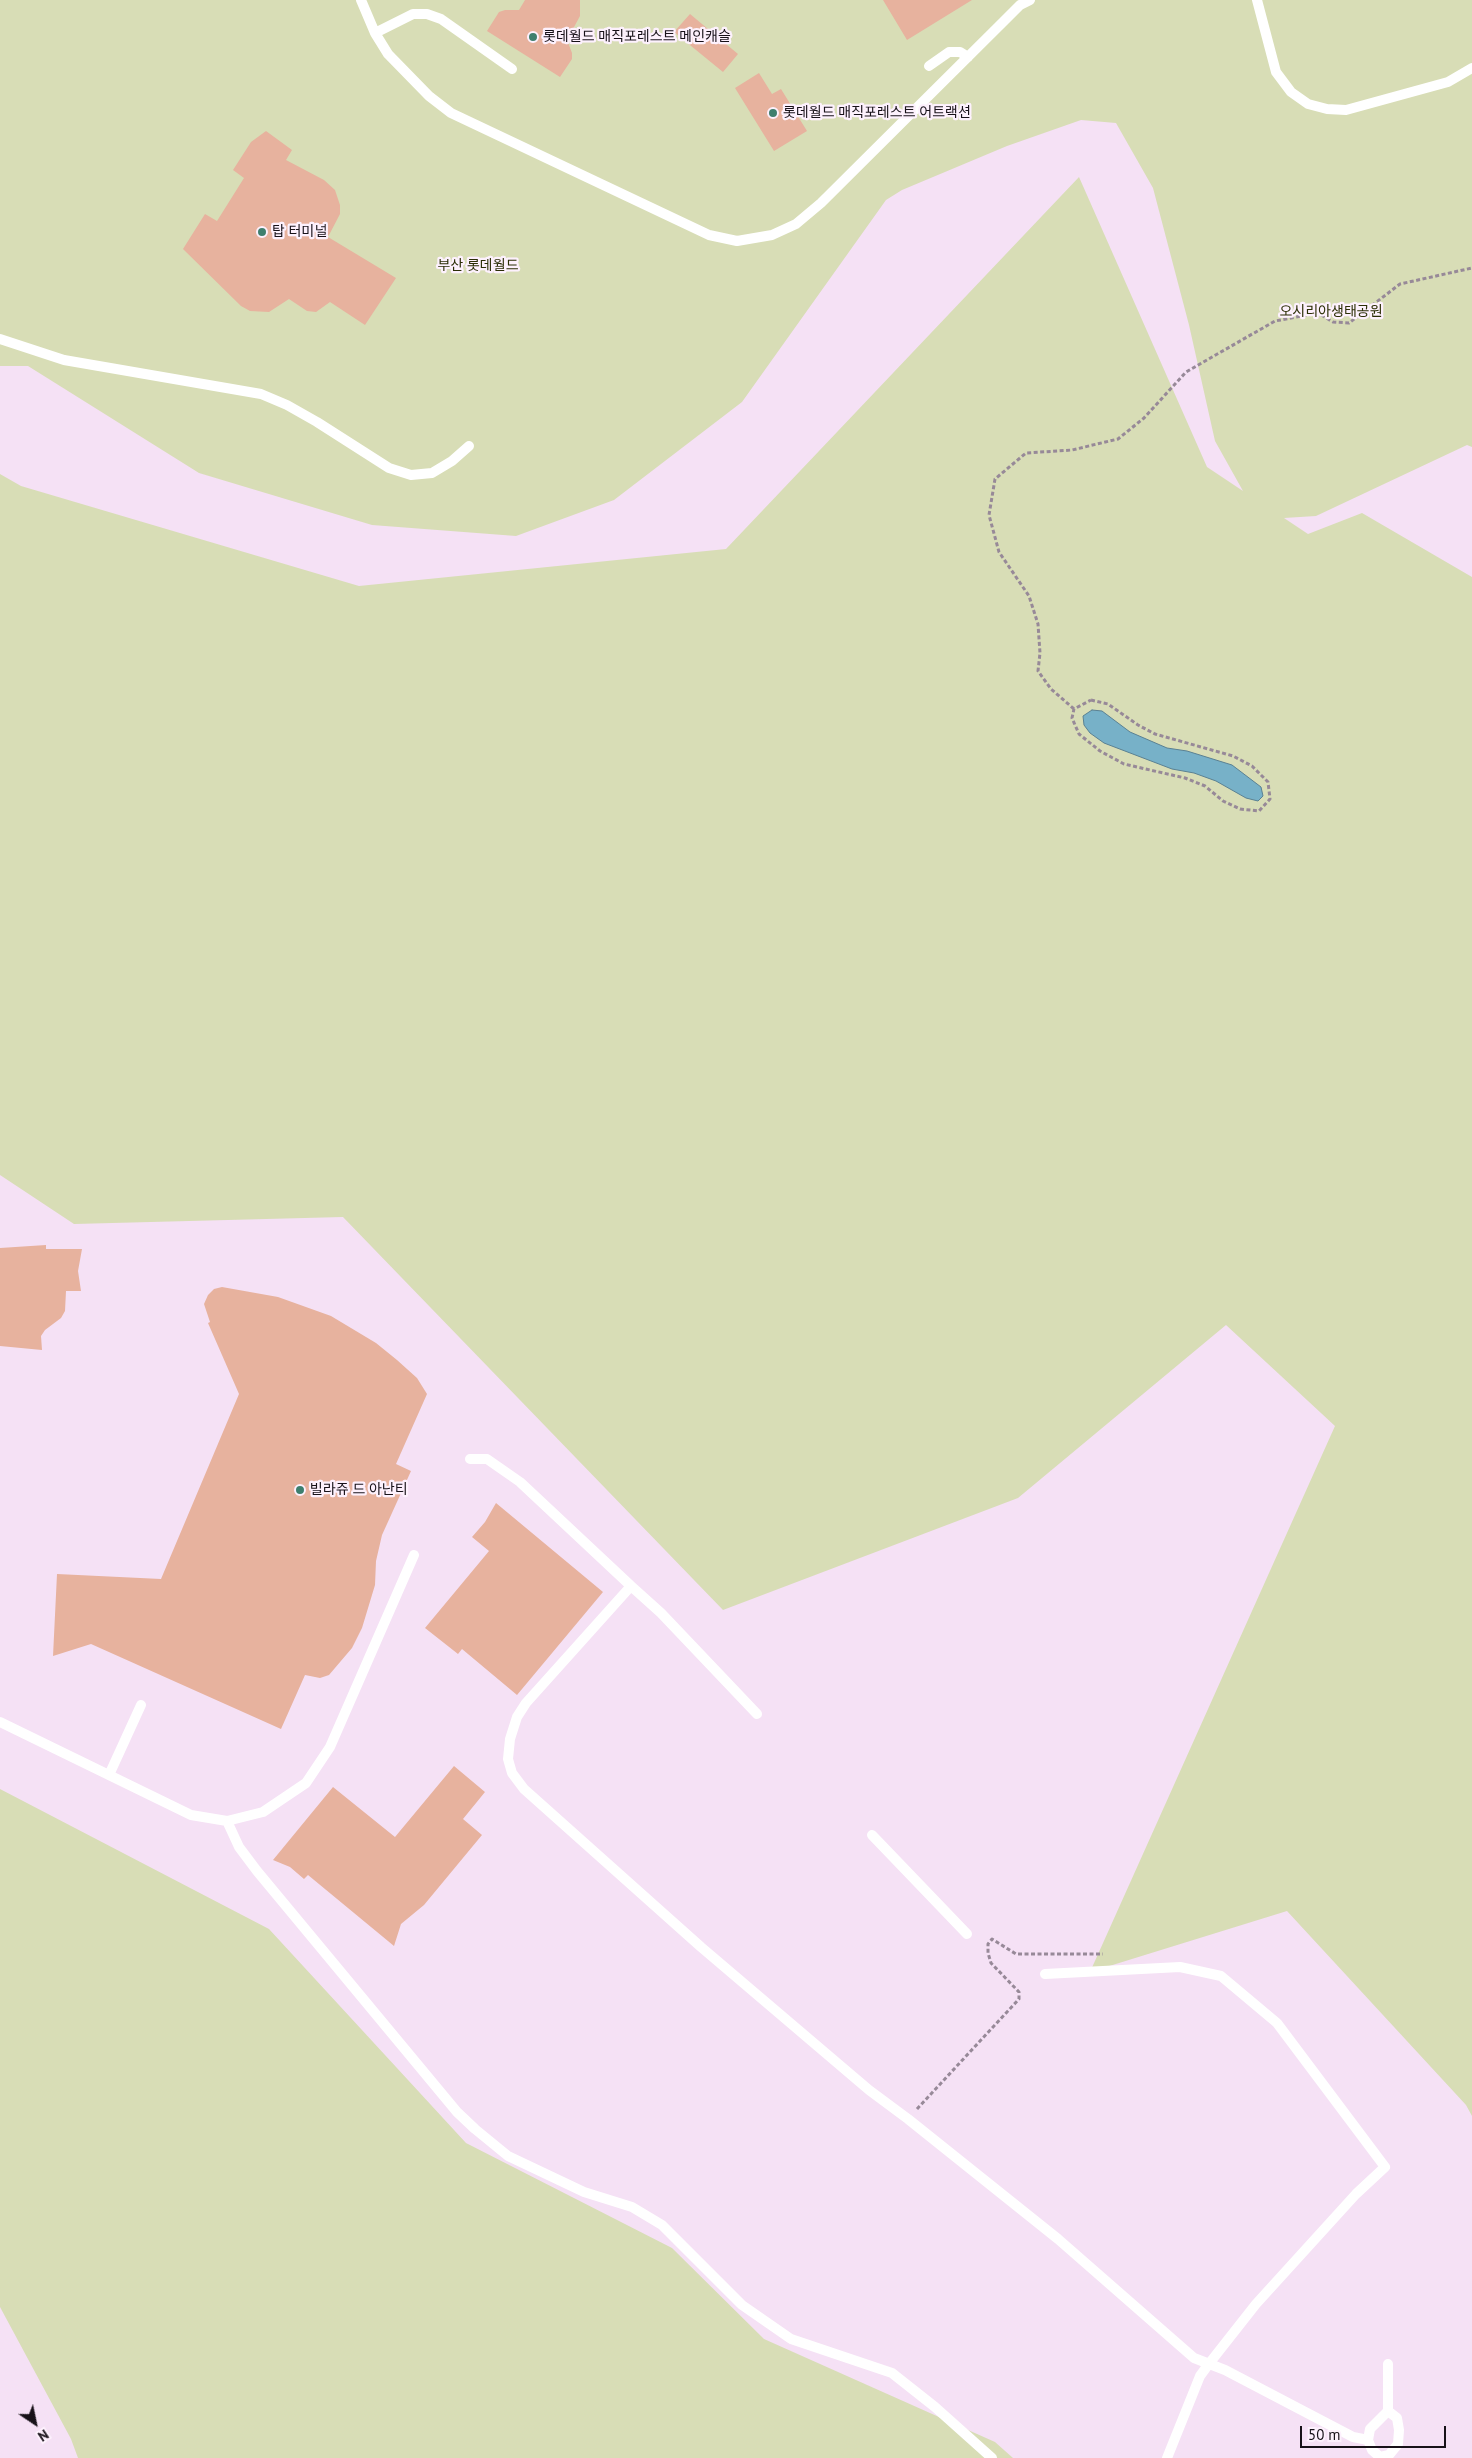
<!DOCTYPE html>
<meta charset="utf-8">
<style>
body{margin:0}
#map{position:relative;width:1472px;height:2458px;overflow:hidden;background:#f5e1f5;font-family:"PT Sans",sans-serif}
canvas{display:block}
.north{position:absolute;left:10px;top:2398px;width:50px;height:50px;-webkit-text-stroke:4px #fdf1fd;paint-order:stroke;rotate:146deg;font-size:14px;font-weight:700;line-height:20px;text-align:center;color:#171118}
.north::after{content:'';display:block;margin:auto;width:18px;height:22px;background:#171118;clip-path:polygon(50% 0,100% 100%,50% 72%,0 100%)}
.scale{position:absolute;left:1300px;top:2426px;width:146px;height:22px;box-sizing:border-box;border:2px solid #171118;border-top:0;padding-left:6px;font-size:15px;line-height:18px;white-space:nowrap;color:#171118;-webkit-text-stroke:4px #fdf1fd;paint-order:stroke}
</style>
<div id="map">
<canvas width="1472" height="2458"></canvas>
<div class="north">N</div>
<div class="scale">50 m</div>
</div>
<script>
const g = document.querySelector('canvas').getContext('2d');
g.lineJoin = 'round';
function paint(path, color) { g.fillStyle = color; g.fill(path, 'evenodd'); }
const toPath = rows => new Path2D(rows.map(r => 'M' + r).join(''));
function trace(path, color, width, dash) { g.strokeStyle = color; g.lineWidth = width; g.lineCap = dash ? 'butt' : 'round'; g.setLineDash(dash || []); g.stroke(path); }
function write(font, color, halo, rows, align = 'center') {
  g.font = font + ' "PT Sans","Noto Sans KR",sans-serif'; g.lineWidth = 4.5; g.setLineDash([]); g.textBaseline = 'middle'; g.strokeStyle = halo; g.fillStyle = color; for (const [text, x, y, turn = 0] of rows) {
    g.save(); g.translate(x, y); g.rotate((+turn || 0) * Math.PI / 180); g.textAlign = isNaN(turn) ? turn : align; if (halo) g.strokeText(text, 0, 0); g.fillText(text, 0, 0); g.restore();
  }
}
const green = toPath([
 [0,0,1472,0,1472,447,1467,445,1316,516,1284,518,1308,534,1362,513,1472,577,1472,2116,1466,2105,1287,1911,1090,1972,1335,1426,1226,1325,1018,1498,723,1610,343,1217,74,1224,0,1175,0,474,21,486,359,586,726,549,1079,177,1207,467,1243,491,1215,441,1189,325,1153,188,1116,123,1081,120,1007,146,902,190,886,200,742,402,614,500,516,536,372,525,199,473,28,366,0,366],
 [0,1789,269,1929,466,2143,672,2248,764,2339,995,2442,1013,2458,78,2458,71,2439,0,2307]
]);
const water = toPath([
 [1092,710,1102,711,1130,732,1167,748,1187,751,1232,765,1261,787,1263,796,1258,801,1246,798,1216,781,1194,773,1172,769,1104,743,1090,733,1084,725,1083,716,1092,710]
]);
const building = toPath([
 [525,0,580,0,580,16,567,40,572,53,572,59,560,77,487,31,499,12,505,10,519,10],
 [883,0,972,0,907,40],
 [690,14,738,54,723,72,674,32],
 [759,73,772,94,781,89,807,131,774,151,735,88],
 [266,131,292,150,286,160,324,180,335,190,340,205,340,214,328,237,396,278,365,325,330,302,316,312,307,311,289,299,269,312,250,311,241,306,183,249,205,214,217,221,244,178,233,170,251,142],
 [46,1245,46,1249,82,1249,78,1271,81,1291,66,1291,65,1311,61,1318,45,1330,41,1336,42,1350,0,1346,0,1248],
 [222,1287,278,1297,331,1316,376,1343,397,1360,417,1378,427,1394,396,1464,411,1471,382,1535,376,1561,375,1585,362,1628,352,1648,329,1675,320,1678,305,1675,281,1729,91,1644,53,1656,57,1574,161,1579,239,1394,208,1323,210,1322,204,1304,208,1295,214,1289],
 [496,1503,603,1592,517,1695,462,1649,458,1654,425,1628,489,1551,472,1537,485,1522],
 [454,1766,485,1792,463,1819,482,1835,424,1905,401,1924,394,1946,308,1875,304,1879,290,1867,273,1860,333,1787,395,1837]
]);
const path = toPath([
 [1091,700,1108,704,1138,725,1155,734,1233,756,1252,766,1268,782,1270,799,1259,811,1240,809,1223,801,1205,786,1185,778,1124,764,1100,751,1079,734,1072,718,1074,709,1091,700],
 [1074,709,1051,689,1038,671,1040,653,1038,624,1029,596,999,552,989,515,995,479,1026,453,1072,450,1118,439,1144,418,1186,372,1275,321,1318,313,1333,322,1349,323,1400,284,1472,268],
 [917,2109,1019,1999,1019,1992,991,1963,988,1953,988,1944,992,1939,1016,1954,1103,1954]
]);
const lane = toPath([
 [361,0,375,33,388,54,429,96,451,113,709,235,737,241,772,235,796,224,821,203,1003,22,1020,5,1030,0],
 [1257,0,1276,72,1291,92,1308,104,1327,109,1346,110,1448,82,1472,68],
 [375,33,413,14,427,14,441,19,512,69],
 [929,66,949,52,960,52,968,57],
 [0,339,64,360,261,394,287,405,317,422,389,468,411,475,432,473,452,461,469,446],
 [470,1459,487,1459,520,1482,631,1586,526,1703,517,1717,510,1739,508,1759,512,1773,524,1789,701,1947,869,2090,908,2119,1058,2239,1194,2358,1225,2370,1353,2437,1368,2440],
 [631,1586,661,1613,757,1714],
 [0,1722,191,1815,227,1821,263,1812,306,1783,330,1747,414,1555],
 [109,1775,141,1705],
 [227,1821,239,1847,257,1871,457,2112,475,2129,508,2156,584,2192,632,2207,662,2225,742,2305,791,2339,892,2373,935,2407,992,2458],
 [872,1835,967,1934],
 [1045,1974,1180,1967,1221,1976,1277,2023,1385,2167,1356,2194,1256,2304,1208,2365,1200,2376,1167,2458],
 [1388,2411,1397,2418,1399,2430,1398,2444,1389,2455,1380,2457,1372,2450,1368,2440,1370,2429,1388,2411],
 [1388,2411,1388,2364]
]);
const markers = [
 [533,37,5,"#3e7f6e"],
 [773,113,5,"#3e7f6e"],
 [262,232,5,"#3e7f6e"],
 [300,1490,5,"#3e7f6e"]
];
const poiNames = [
 ["롯데월드 매직포레스트 메인캐슬",543,37],
 ["롯데월드 매직포레스트 어트랙션",783,113],
 ["탑 터미널",272,232],
 ["빌라쥬 드 아난티",310,1490]
];
const parkNames = [
 ["부산 롯데월드",478,266],
 ["오시리아생태공원",1331,312]
];
paint(green, '#d8ddb6');
paint(water, '#77b1c8');
trace(water, '#5a8193', 1);
paint(building, '#e7b29e');
trace(path, '#978998', 3, [4, 2.5]);
trace(lane, '#fff', 10);
for (const [x, y, r, color] of markers) { const dot = new Path2D(); dot.arc(x, y, r, 0, 2 * Math.PI); g.fillStyle = color; g.fill(dot); trace(dot, '#fdf1fd', 2); }
write('14px', '#171118', '#fdf1fd', poiNames, 'left');
write('14px', '#2b2e05', '#fdf1fd', parkNames);
</script>
